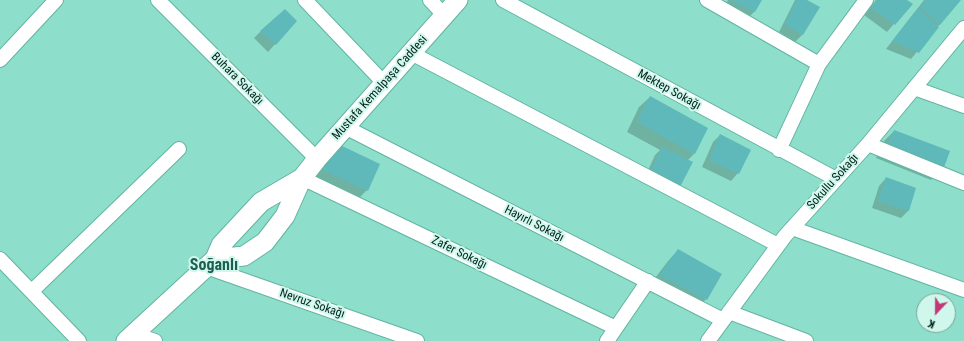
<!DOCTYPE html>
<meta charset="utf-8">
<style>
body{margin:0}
#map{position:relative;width:964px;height:341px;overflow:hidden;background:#8ddfcb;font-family:"Roboto Condensed",sans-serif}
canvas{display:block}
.north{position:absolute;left:916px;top:293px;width:40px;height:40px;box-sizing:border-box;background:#cff7ec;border:1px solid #7ca198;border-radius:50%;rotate:202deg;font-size:11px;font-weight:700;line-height:16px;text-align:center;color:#00211a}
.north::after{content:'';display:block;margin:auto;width:14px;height:18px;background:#c13977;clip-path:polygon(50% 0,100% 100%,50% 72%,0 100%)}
</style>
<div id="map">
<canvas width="964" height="341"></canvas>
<div class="north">K</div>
</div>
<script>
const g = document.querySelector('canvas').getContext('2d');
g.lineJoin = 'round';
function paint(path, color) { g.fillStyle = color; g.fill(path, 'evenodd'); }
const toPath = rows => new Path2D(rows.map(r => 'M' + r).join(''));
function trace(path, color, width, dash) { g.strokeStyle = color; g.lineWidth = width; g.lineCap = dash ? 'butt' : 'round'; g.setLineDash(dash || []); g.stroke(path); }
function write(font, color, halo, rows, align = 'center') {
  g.font = font + ' "Roboto Condensed",sans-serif'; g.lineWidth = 4; g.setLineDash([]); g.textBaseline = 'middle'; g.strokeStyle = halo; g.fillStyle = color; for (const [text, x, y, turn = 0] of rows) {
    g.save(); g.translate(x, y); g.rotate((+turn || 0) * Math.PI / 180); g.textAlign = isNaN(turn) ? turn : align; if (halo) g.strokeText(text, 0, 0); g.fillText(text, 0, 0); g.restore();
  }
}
const shadow = toPath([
 [728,0,761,0,754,12,747,19,723,9],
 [795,0,805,0,819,8,802,35,795,42,779,32],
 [876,0,906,0,911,4,887,32,864,15],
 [924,0,960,0,911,59,886,49],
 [296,21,268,52,254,38,261,31],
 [650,97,694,154,687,161,681,184,673,192,645,177,655,155,660,150,627,132,639,107],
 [894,131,942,169,931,180,876,158,884,141],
 [720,135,738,173,731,181,702,167,713,142],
 [340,146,367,190,357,200,314,180,329,156],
 [886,178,915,188,908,211,901,218,872,208,879,186],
 [678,250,721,274,706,299,696,310,649,286,668,261]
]);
const building = toPath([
 [731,0,762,0,755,12],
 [797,0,807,0,820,7,803,35,785,24],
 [877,0,907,0,913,4,895,25,871,8],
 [925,0,961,0,940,25,921,8],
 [918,8,939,27,919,53,892,41],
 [285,9,297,21,276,45,260,31],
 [650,96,708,128,695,154,637,122],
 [894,130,950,151,943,170,886,148],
 [720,134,751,150,739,174,709,160],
 [340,145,380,164,368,191,323,170],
 [662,147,693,162,681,185,651,170],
 [886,177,916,188,909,211,878,201],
 [678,249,722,274,707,300,659,275]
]);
const street = toPath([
 [158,0,317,159],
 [305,0,384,83],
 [430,0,445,16],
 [503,0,836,179],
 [707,0,819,64],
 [411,53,778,245],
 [0,60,56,0],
 [914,88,964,106],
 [345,127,723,320],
 [868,144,964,183],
 [779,150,819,64,866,0],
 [302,178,616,328],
 [792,228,964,290],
 [0,259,79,341],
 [206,267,417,341],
 [32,291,179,149],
 [729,312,806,341],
 [134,334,155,341],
 [607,341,648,281],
 [708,341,785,236,868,144,964,28]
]);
const secondary = toPath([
 [215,259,244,256,265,242,285,216,302,178,317,159,458,0],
 [126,341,215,259,221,245,261,202,302,178]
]);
const streetNames = [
 ["Buhara Sokağı",237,79,45],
 ["Mustafa Kemalpaşa Caddesi",380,88,-48],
 ["Mektep Sokağı",669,90,29],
 ["Sokullu Sokağı",833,182,-48],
 ["Hayırlı Sokağı",534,224,27],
 ["Zafer Sokağı",459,253,26],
 ["Nevruz Sokağı",312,304,19]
];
const districtNames = [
 ["Soğanlı",214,266]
];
paint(shadow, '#0003');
paint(building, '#5fb8ba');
trace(street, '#62b4a1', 16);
trace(secondary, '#62b4a1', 21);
trace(street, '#fff', 14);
trace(secondary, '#fff', 19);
write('12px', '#00211a', '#cff7ec', streetNames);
write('bold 16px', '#1d5e51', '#cff7ec', districtNames);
</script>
